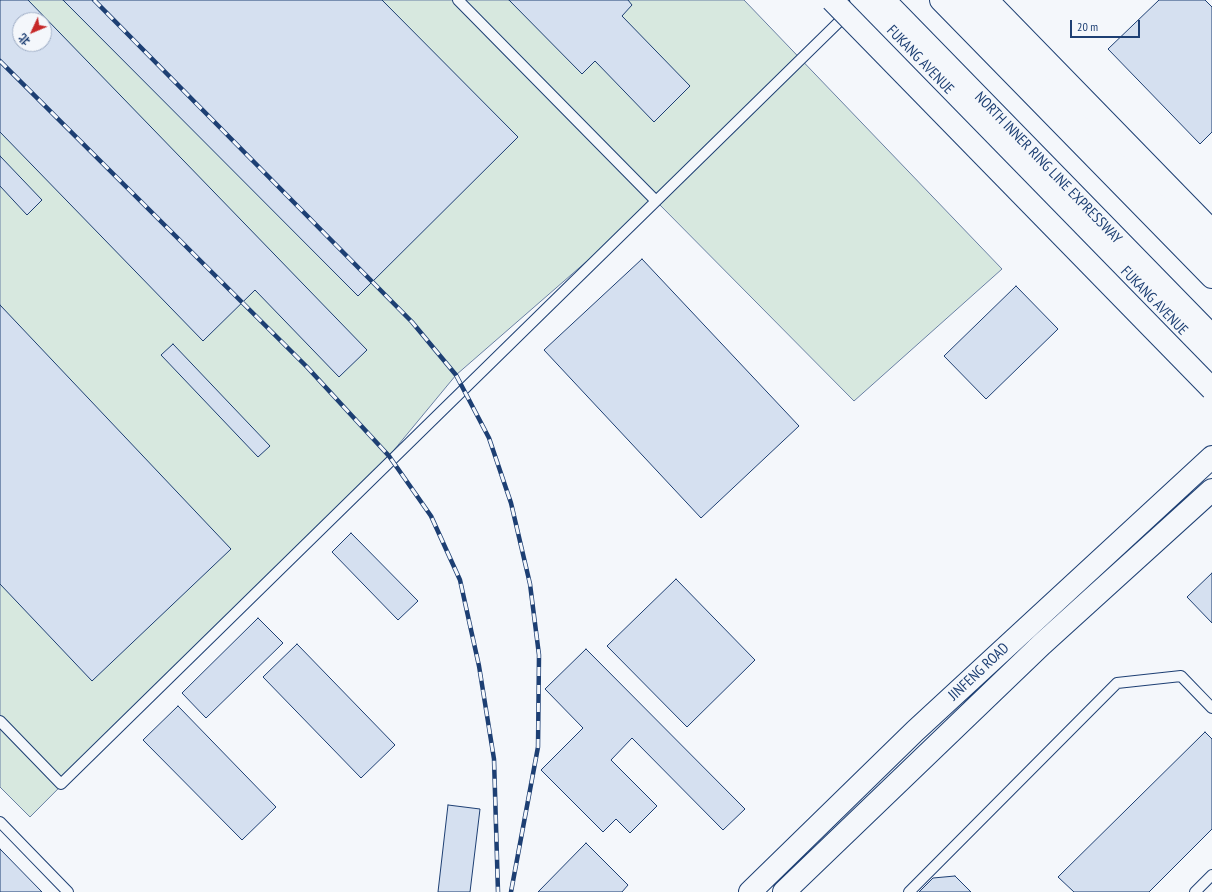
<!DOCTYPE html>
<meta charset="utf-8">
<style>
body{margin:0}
#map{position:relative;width:1212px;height:892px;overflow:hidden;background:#f4f7fb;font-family:"PT Sans Narrow","Noto Sans SC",sans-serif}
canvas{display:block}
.north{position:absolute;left:12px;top:12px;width:40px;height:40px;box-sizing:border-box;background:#f4f7fb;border:1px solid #9eadc5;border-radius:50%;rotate:226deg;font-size:11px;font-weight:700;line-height:16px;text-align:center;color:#1d3f73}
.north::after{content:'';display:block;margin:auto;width:14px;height:18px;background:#c62828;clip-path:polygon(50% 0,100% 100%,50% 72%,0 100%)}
.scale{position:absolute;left:1070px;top:20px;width:70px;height:18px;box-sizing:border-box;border:2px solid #1d3f73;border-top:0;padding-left:5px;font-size:12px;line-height:14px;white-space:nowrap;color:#1d3f73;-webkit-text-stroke:3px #f4f7fb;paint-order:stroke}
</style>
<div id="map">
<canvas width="1212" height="892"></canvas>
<div class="north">北</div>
<div class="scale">20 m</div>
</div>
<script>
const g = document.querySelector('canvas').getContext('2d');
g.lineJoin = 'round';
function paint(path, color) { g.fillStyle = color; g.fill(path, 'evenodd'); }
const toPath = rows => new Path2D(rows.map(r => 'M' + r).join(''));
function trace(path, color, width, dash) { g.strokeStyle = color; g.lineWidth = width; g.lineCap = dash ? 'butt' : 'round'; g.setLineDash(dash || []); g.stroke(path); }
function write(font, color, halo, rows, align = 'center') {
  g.font = font + ' "PT Sans Narrow",sans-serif'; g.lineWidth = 3; g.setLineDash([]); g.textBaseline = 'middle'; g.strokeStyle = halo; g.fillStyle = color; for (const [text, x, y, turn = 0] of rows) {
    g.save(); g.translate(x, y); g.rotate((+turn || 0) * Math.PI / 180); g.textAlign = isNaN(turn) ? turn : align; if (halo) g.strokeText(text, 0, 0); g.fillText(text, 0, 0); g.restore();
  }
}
const green = toPath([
 [0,0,744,0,1002,269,854,401,656,201,456,375,389,456,30,817,0,787,0,0],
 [20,20,44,20,44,44,20,44,20,20]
]);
const building = toPath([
 [0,0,28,0,367,350,339,377,255,290,203,341,0,132,0,0],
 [20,20,44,20,44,44,20,44,20,20],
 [63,0,382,0,518,137,358,296,63,0],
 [509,0,628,0,632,5,622,16,690,86,654,122,595,61,582,74,509,0],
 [1159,0,1205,0,1212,7,1212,132,1200,144,1108,49,1159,0],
 [0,156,42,200,27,215,0,186,0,156],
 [642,259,799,426,701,518,544,350,642,259],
 [1016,286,1058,329,986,399,944,356,1016,286],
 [0,305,231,549,92,681,0,584,0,305],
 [173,344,270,446,258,457,161,355,173,344],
 [351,533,418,601,398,620,332,552,351,533],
 [1212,573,1212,623,1187,597,1212,573],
 [676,579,755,660,687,727,607,646,676,579],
 [258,618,283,643,206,718,182,693,258,618],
 [297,644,395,745,361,778,263,677,297,644],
 [586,649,745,809,723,830,632,738,611,760,657,806,630,833,616,819,603,832,541,770,583,728,545,689,586,649],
 [178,706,276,807,242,840,143,740,178,706],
 [1205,732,1212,739,1212,829,1149,892,1074,892,1058,877,1205,732],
 [448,805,480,809,470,892,438,892,448,805],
 [586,843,628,885,622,892,538,892,586,843],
 [0,849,42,892,0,892,0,849],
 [955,876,971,892,919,892,933,878,955,876]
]);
const lane = toPath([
 [458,0,656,201],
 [0,721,61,784,848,13],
 [0,822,68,892],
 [909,892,1117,683,1181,676,1212,708],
 [1195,892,1212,875]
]);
const secondary = toPath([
 [750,892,915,731,1212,457],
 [784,892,1041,645,1212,490]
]);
const primary = toPath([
 [861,0,1212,361],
 [965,0,1212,253]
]);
const highway = toPath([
 [884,0,1212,336],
 [941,0,1212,277],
 [987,0,1212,231]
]);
const rail = toPath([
 [94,0,412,322,456,375,489,438,511,503,530,584,539,655,538,747,511,892],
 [0,61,307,367,389,456,431,516,460,580,479,666,494,759,498,892]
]);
const highwayBridge = toPath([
 [832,0,1212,389]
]);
const streetNames = [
 ["FUKANG AVENUE",920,60,46],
 ["NORTH INNER RING LINE EXPRESSWAY",1048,168,46],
 ["FUKANG AVENUE",1154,301,46],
 ["JINFENG ROAD",979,672,-43]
];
paint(green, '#d7e8df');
trace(green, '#687fa3', 1);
paint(building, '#d5e0f0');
trace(building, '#1d3f73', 1);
trace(lane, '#1d3f73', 12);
trace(secondary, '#1d3f73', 24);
trace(primary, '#1d3f73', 24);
trace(highway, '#1d3f73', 24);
trace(lane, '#f4f7fb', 10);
trace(secondary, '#f4f7fb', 22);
trace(primary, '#f4f7fb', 22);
trace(highway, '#f4f7fb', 22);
trace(rail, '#1d3f73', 4.5);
trace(rail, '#f4f7fb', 3, [9]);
trace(highwayBridge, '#1d3f73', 24, []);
trace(highwayBridge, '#f4f7fb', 22);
write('15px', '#1d3f73', '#f4f7fb', streetNames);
</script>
